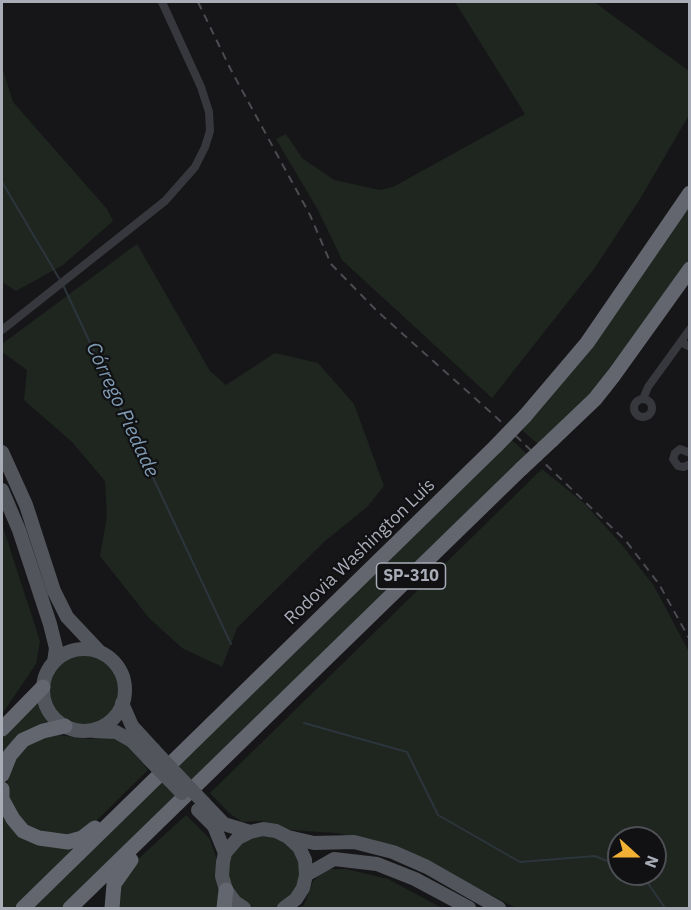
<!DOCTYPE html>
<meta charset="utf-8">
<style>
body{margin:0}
#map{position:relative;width:691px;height:910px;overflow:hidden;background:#161618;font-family:"IBM Plex Sans",sans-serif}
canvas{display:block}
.frame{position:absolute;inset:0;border:3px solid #a8adb8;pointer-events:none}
.north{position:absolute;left:607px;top:826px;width:60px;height:60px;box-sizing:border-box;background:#111113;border:2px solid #4d4f55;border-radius:50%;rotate:111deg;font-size:16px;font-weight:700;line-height:24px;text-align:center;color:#a8adb8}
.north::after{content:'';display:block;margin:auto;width:21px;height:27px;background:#f2b134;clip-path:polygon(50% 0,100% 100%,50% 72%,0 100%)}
</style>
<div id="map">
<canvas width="691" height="910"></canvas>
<div class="frame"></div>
<div class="north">N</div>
</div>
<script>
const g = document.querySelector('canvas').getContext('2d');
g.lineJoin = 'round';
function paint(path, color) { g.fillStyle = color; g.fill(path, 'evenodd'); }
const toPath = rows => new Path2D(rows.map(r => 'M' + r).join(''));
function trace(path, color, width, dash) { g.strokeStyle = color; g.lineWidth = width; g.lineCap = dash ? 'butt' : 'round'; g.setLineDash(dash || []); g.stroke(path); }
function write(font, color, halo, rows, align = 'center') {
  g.font = font + ' "IBM Plex Sans",sans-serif'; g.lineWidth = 4.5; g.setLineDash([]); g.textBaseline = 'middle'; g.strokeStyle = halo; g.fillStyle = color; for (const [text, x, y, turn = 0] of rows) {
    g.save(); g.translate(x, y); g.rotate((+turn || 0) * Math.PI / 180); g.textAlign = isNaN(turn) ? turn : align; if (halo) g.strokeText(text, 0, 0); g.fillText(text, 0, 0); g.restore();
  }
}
const green = toPath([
 [455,2,594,2,689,71,689,115,640,199,594,269,492,398,342,260,318,210,276,139,286,134,302,158,334,180,380,190,393,187,525,114],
 [2,67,13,102,107,209,113,221,63,265,16,291,2,282],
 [689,202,689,262,674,286,590,397,540,446,522,430],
 [137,244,210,371,226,385,275,353,318,363,354,404,384,486,368,506,324,542,237,628,222,667,182,648,149,618,100,556,107,516,105,481,72,442,24,400,27,370,2,352,2,344],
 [512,440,527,454,64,908,30,908],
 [542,469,585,504,622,545,654,586,689,652,689,908,516,908,395,845,336,833,290,830,262,821,242,822,229,813,210,793],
 [619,838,655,838,655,874,619,874],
 [2,524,40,641,36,664,2,714],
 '47 690a37 37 0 1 1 74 0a37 37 0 1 1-74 0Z',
 [41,696,48,713,57,723,42,728,2,771,2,733],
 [58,735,89,739,109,737,129,746,148,770,86,831,56,838,26,827,8,797,7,775,14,758,27,745,46,736],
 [2,803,22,833,83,842,15,908,2,908],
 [186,815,210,839,216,857,219,908,116,908,124,872],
 '227 872a37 37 0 1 1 74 0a37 37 0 1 1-74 0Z',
 [327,869,346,869,388,879,442,908,298,908,304,905,313,881]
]);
const stream = toPath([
 [2,182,60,280],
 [63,285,231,644],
 [304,723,407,752,438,815,520,862,595,856,619,866],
 [639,874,643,876,665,908]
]);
const street = toPath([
 [2,330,165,201,195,167,205,147,210,131,209,112,201,87,162,2],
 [681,342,690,347],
 '634 408a9 9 0 1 1 18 0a9 9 0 1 1-18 0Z',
 [643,399,648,387,690,329],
 [690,453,680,449,675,453,673,459,678,466,684,467,690,464]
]);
const primary = toPath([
 [2,452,26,505,54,591,67,617,99,651],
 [2,490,19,530,50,624,56,648,54,662],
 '43 690a41 41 0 1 1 82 0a41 41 0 1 1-82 0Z',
 [122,703,132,726,154,750],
 [94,731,116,732,132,741,148,758],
 [204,803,224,824,250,832],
 [198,810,214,826,225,853],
 [288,837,314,843,354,842,393,852,427,867,499,908],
 [306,875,334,859,377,864,415,879,469,908],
 [244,908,235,902,226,890,222,876,223,862,225,853,238,838,250,832,263,829,276,831,288,837,299,847,305,860,306,875,303,888,296,899,284,908]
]);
const highway = toPath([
 [525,416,587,343,690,193],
 [552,440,595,399,614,375,690,269],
 [2,729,43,687],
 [2,775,10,755,23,740,43,731,65,726],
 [2,789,2,799,13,819,23,831,39,838,68,842,82,838,95,828],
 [23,908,496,446],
 [70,908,521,469],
 [112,908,114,884,131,860],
 [224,908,226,890]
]);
const rail = toPath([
 [198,2,231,70,310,215,331,264,377,311,496,417,626,541,659,584,690,640]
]);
const primaryBridge = toPath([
 [154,750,204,803],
 [148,758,182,793]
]);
const highwayBridge = toPath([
 [496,446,525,416],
 [521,469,552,440]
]);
const shields = [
 [411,576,69]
];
const shieldNames = [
 ["SP-310",411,576]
];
const streetNames = [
 ["Rodovia Washington Luís",360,552,-44]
];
const waterNames = [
 ["Córrego Piedade",122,410,65]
];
paint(green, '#1e261f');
trace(stream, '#2c353c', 2);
trace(street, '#37383d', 8);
trace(primary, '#53555c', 14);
trace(highway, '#63666e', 15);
trace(rail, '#4a4c52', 2, [8, 6]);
trace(primaryBridge, '#53555c', 14);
trace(highwayBridge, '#63666e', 15);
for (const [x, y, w] of shields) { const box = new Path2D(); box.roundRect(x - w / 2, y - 13, w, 26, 4.5); g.fillStyle = '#111113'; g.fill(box); trace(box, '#a8adb8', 1.5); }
write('bold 16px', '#a8adb8', null, shieldNames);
write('18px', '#a8adb8', '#111113', streetNames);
write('italic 20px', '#7f9bb3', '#111113', waterNames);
</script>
